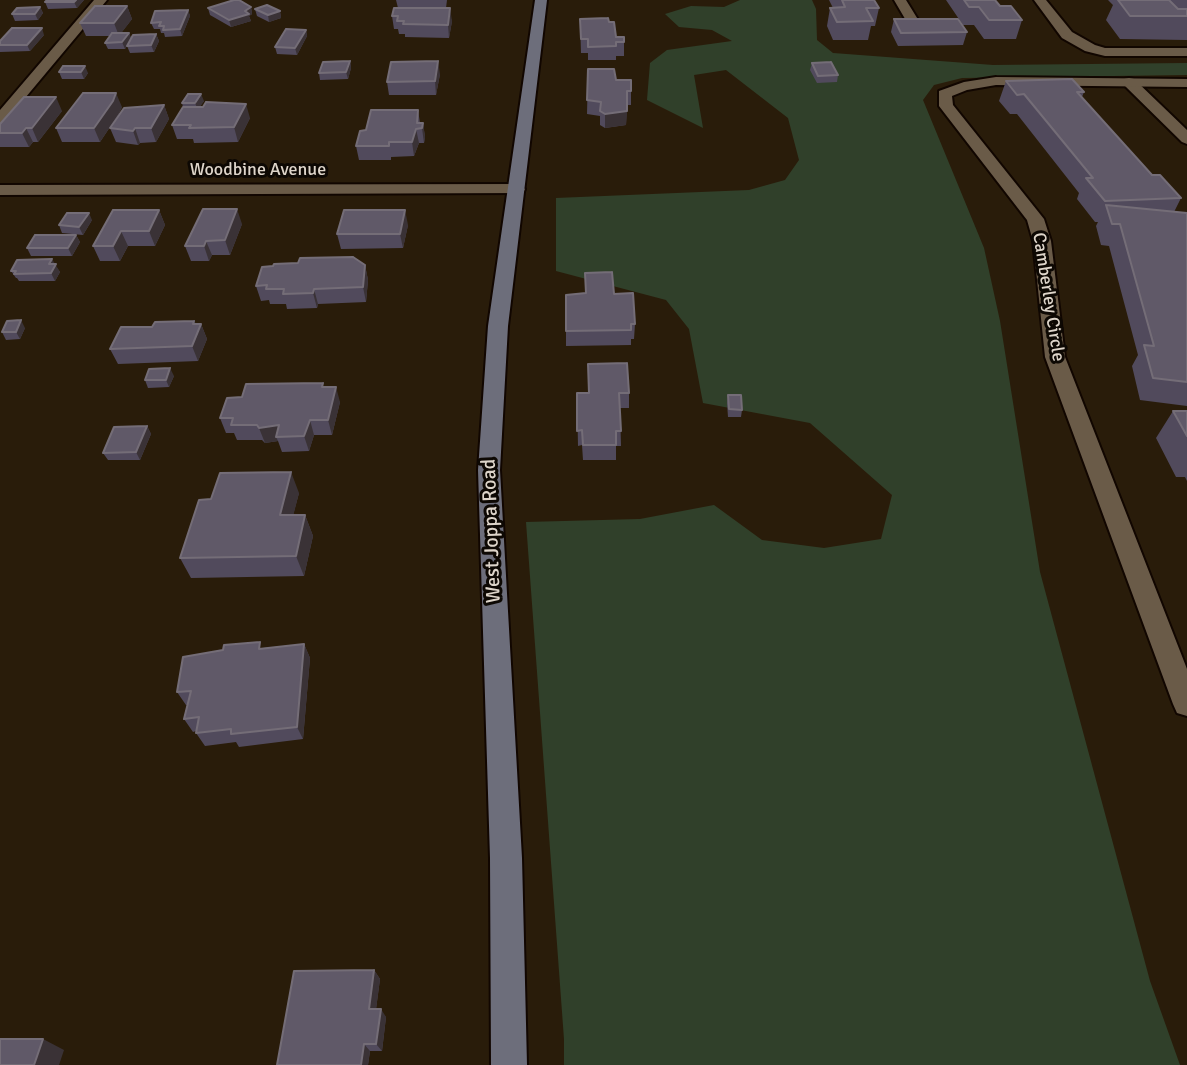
<!DOCTYPE html>
<style>
body{margin:0}
canvas{display:block;background:#291c0a}
</style>
<canvas width="1187" height="1065"></canvas>
<script>
const g = document.querySelector('canvas').getContext('2d');
g.lineJoin = 'round';
function paint(path, color) { g.fillStyle = color; g.fill(path, 'evenodd'); }
const toPath = rows => new Path2D(rows.map(r => 'M' + r).join(''));
function trace(path, color, width, dash) { g.strokeStyle = color; g.lineWidth = width; g.lineCap = dash ? 'butt' : 'round'; g.setLineDash(dash || []); g.stroke(path); }
function write(font, color, halo, rows, align = 'center') {
  g.font = font + ' Signika,sans-serif'; g.lineWidth = 6; g.setLineDash([]); g.textBaseline = 'middle'; g.strokeStyle = halo; g.fillStyle = color; for (const [text, x, y, turn = 0] of rows) {
    g.save(); g.translate(x, y); g.rotate((+turn || 0) * Math.PI / 180); g.textAlign = isNaN(turn) ? turn : align; if (halo) g.strokeText(text, 0, 0); g.fillText(text, 0, 0); g.restore();
  }
}
const green = toPath([
 [740,0,812,0,816,9,817,40,833,53,993,65,1187,63,1187,75,962,78,934,85,923,100,984,248,1000,321,1040,572,1150,981,1180,1065,564,1065,564,1039,526,522,640,519,714,505,762,540,824,548,881,539,892,495,810,423,703,403,689,329,666,300,556,271,556,198,749,190,785,180,799,160,788,118,726,70,694,75,703,128,647,100,650,63,667,50,732,41,712,30,679,27,665,14,691,6,724,7]
]);
const lane = toPath([
 [94,0,107,0,5,122,0,124,0,110,94,0],
 [1129,78,1134,79,1187,130,1187,144,1182,142,1124,85,1124,79,1129,78]
]);
const street = toPath([
 [894,0,906,0,922,26,921,29,911,29,894,0],
 [1034,0,1046,0,1072,32,1095,45,1105,48,1187,48,1187,56,1105,56,1085,51,1062,38,1034,0],
 [996,77,1187,79,1187,87,996,85,967,90,952,96,953,105,1044,219,1051,241,1065,357,1187,669,1187,716,1177,713,1173,704,1045,357,1033,241,1027,220,939,106,939,91,964,82,996,77],
 [517,184,525,189,523,193,0,195,0,185,517,184]
]);
const secondary = toPath([
 [535,0,547,0,508,326,500,470,522,858,527,1065,491,1065,490,858,478,470,488,326,535,0]
]);
const wall = toPath([
 [47,0,84,0,77,8,48,9,45,2],
 [396,0,447,0,446,8,452,21,449,38,405,37,405,34,399,34,398,29,394,29,392,16,398,8],
 [829,0,874,0,879,8,875,26,871,26,868,40,833,40,827,26,830,8,833,8],
 [946,0,995,0,1000,6,1022,20,1016,39,984,39,974,25,963,25],
 [1108,0,1187,0,1187,40,1120,39,1106,20,1113,5],
 [127,6,132,19,121,33,129,33,131,38,156,34,159,41,154,52,130,53,127,46,125,49,108,49,105,43,110,36,86,36,80,23],
 [40,7,43,13,38,20,15,21,12,14],
 [251,7,252,14,249,16,251,21,231,27,210,15,208,8],
 [255,9,280,11,281,18,269,22,257,16],
 [188,10,190,16,182,36,165,37,164,33,161,33,160,29,154,29,151,23],
 [580,19,609,22,616,37,624,42,624,56,616,56,616,60,588,60,588,53,581,53],
 [894,19,967,32,963,45,898,46,891,32],
 [306,30,307,36,297,55,277,54,275,47],
 [44,35,30,51,0,52,0,41],
 [350,61,351,68,348,79,320,80,319,73],
 [812,63,838,75,837,82,817,83,810,70],
 [63,66,88,73,84,79,62,79,59,72],
 [588,69,616,80,631,80,631,105,627,105,626,125,605,128,600,125,600,116,587,114],
 [440,74,436,95,389,95,387,82],
 [1006,81,1084,92,1082,97,1152,175,1181,198,1174,212,1187,213,1187,406,1140,400,1132,366,1138,355,1109,246,1101,245,1096,226,1098,222,1095,222,1077,199,1079,193,1017,114,1010,114,999,101],
 [204,101,199,107,250,118,238,142,194,143,193,139,177,139,172,125,183,107,182,103],
 [164,105,169,119,156,142,140,143,138,145,116,142,110,128],
 [122,107,118,115,100,142,62,142,56,128],
 [418,110,420,123,423,123,425,137,424,143,419,143,414,156,391,157,391,160,359,160,356,146,366,130],
 [62,111,38,142,33,142,29,147,0,147,0,124],
 [159,210,165,225,155,246,128,246,120,261,100,261,93,246],
 [92,220,83,235,62,233,59,225],
 [242,224,230,255,212,255,209,261,191,261,185,246],
 [408,225,403,248,341,249,337,234],
 [76,235,80,242,72,256,31,256,27,248],
 [54,264,60,272,55,281,19,281,17,278,16,278,11,271],
 [365,265,368,280,366,302,318,304,317,308,287,309,286,304,270,304,269,300,261,301,256,286],
 [614,294,635,324,634,339,631,339,631,345,566,346,566,295],
 [194,321,196,324,201,324,207,339,198,361,118,364,110,349,152,327],
 [25,328,20,339,6,340,2,332],
 [174,376,169,387,148,388,145,380],
 [324,387,340,402,332,435,314,435,309,451,282,452,278,441,265,443,262,440,237,440,234,433,226,433,220,418,242,397],
 [577,393,629,393,629,408,620,408,621,446,616,446,616,460,583,460,582,445,578,446],
 [728,395,742,410,741,417,728,417,727,403],
 [1173,411,1187,411,1187,481,1185,477,1176,477,1156,438],
 [147,426,151,434,140,460,108,460,103,453],
 [299,493,293,515,305,515,313,536,304,576,191,578,180,558],
 [304,644,310,658,303,739,239,747,236,742,205,746,196,733,196,731,193,732,184,719,187,705,186,705,177,692,263,648],
 [374,970,380,979,376,1009,386,1017,382,1051,370,1051,368,1065,277,1065]
]);
const shadedWall = toPath([
 [76,0,84,0,77,8,74,2],
 [127,6,132,19,119,36,114,23],
 [40,7,43,13,38,20,35,14],
 [251,7,252,14,249,16,251,21,231,27,229,20],
 [450,8,452,21,449,38,448,25],
 [188,10,190,16,182,36,180,29],
 [280,11,281,18,269,22,268,15],
 [42,28,44,35,30,51,27,45],
 [306,30,307,36,297,55,295,48],
 [129,33,131,39,125,49,122,42],
 [156,34,159,41,154,52,151,45],
 [350,61,351,68,348,79,346,72],
 [438,61,440,74,436,95,435,81],
 [85,66,88,73,84,79,81,72],
 [116,93,122,107,118,115,100,142,94,128],
 [201,94,204,101,198,110,195,103],
 [56,97,62,111,38,142,32,128],
 [246,104,250,118,238,142,234,127],
 [164,105,169,119,156,142,151,128],
 [627,111,626,125,605,128,605,114],
 [423,123,425,137,424,143,422,128],
 [26,128,33,142,29,147,22,133],
 [135,128,140,143,138,145,133,131],
 [416,129,419,143,414,156,412,142],
 [237,209,242,224,230,255,225,240],
 [159,210,165,225,155,246,149,231],
 [405,210,408,225,403,248,400,234],
 [89,213,92,220,83,235,79,227],
 [121,231,128,246,120,261,113,246],
 [76,235,80,242,72,256,68,248],
 [206,241,212,255,209,261,204,246],
 [52,259,60,272,55,281,51,273,49,264],
 [365,265,368,280,366,302,363,287],
 [314,289,318,304,317,308,313,293],
 [21,320,25,328,20,339,16,332],
 [194,321,198,331,201,324,207,339,198,361,192,346,193,324],
 [170,368,174,376,169,387,166,380],
 [336,387,340,402,332,435,328,420],
 [310,420,314,435,309,451,304,436],
 [279,425,276,437,278,441,265,443,259,428],
 [147,426,151,434,140,460,136,452],
 [291,472,299,493,288,536,280,515],
 [305,515,313,536,304,576,296,556],
 [304,644,310,658,303,739,297,727],
 [374,970,380,979,375,1017,369,1009],
 [381,1009,386,1017,382,1051,376,1044],
 [43,1039,64,1050,59,1065,34,1065],
 [364,1044,370,1051,368,1065,361,1065]
]);
const building = toPath([
 [47,0,76,0,74,2,45,2,47,0],
 [234,0,239,0,251,7,245,11,249,14,229,20,208,8,234,0],
 [842,0,874,0,879,8,866,8,873,21,837,22,830,8,845,7,842,0],
 [964,0,995,0,1000,6,1011,6,1022,20,989,20,979,7,969,7,964,0],
 [1118,0,1169,0,1178,9,1187,9,1187,16,1130,16,1118,0],
 [267,5,280,11,268,15,255,9,267,5],
 [95,6,127,6,114,23,80,23,95,6],
 [40,7,35,14,12,14,17,8,40,7],
 [394,8,450,8,448,25,403,24,404,21,397,21,398,16,392,16,394,8],
 [188,10,180,29,163,30,164,26,159,26,161,22,151,23,155,11,188,10],
 [608,18,609,22,614,22,616,37,624,37,624,42,616,42,616,46,588,47,588,39,581,39,580,19,608,18],
 [894,19,958,19,967,32,901,33,894,19],
 [12,28,42,28,27,45,0,45,0,41,12,28],
 [286,29,306,30,295,48,275,47,286,29],
 [112,33,129,33,122,42,105,43,112,33],
 [156,34,151,45,127,46,133,35,156,34],
 [350,61,346,72,319,73,323,62,350,61],
 [438,61,435,81,387,82,391,62,438,61],
 [831,62,838,75,818,76,812,63,831,62],
 [63,66,85,66,81,72,59,72,63,66],
 [588,69,614,69,616,80,631,80,631,91,627,91,627,111,605,114,600,111,601,102,587,100,588,69],
 [1072,79,1084,92,1077,92,1152,175,1160,175,1181,198,1105,201,1086,178,1093,178,1024,94,1017,95,1006,81,1072,79],
 [83,93,116,93,113,101,94,128,56,128,83,93],
 [188,94,201,94,195,103,182,103,188,94],
 [24,97,56,97,32,128,26,128,22,133,0,133,0,124,24,97],
 [206,102,246,104,234,127,189,128,191,125,172,125,183,107,203,107,206,102],
 [164,105,151,128,135,128,133,131,110,128,124,108,164,105],
 [371,110,418,110,417,123,423,123,422,128,416,129,412,142,389,142,389,146,356,146,360,131,366,130,371,110],
 [1106,205,1187,213,1187,382,1153,378,1144,345,1154,346,1120,224,1112,224,1106,205],
 [203,209,237,209,225,240,206,241,204,246,185,246,203,209],
 [113,210,159,210,149,231,121,231,113,246,93,246,113,210],
 [344,210,405,210,400,234,337,234,344,210],
 [67,213,89,213,79,227,59,225,67,213],
 [35,235,76,235,68,248,27,248,35,235],
 [353,257,365,265,363,287,314,289,313,293,283,294,284,289,266,289,267,285,256,286,262,267,273,266,274,264,298,263,300,258,353,257],
 [52,259,49,264,56,264,51,273,14,274,16,271,11,271,17,260,52,259],
 [612,272,614,294,633,293,635,324,631,324,631,330,566,331,566,295,586,293,585,273,612,272],
 [21,320,16,332,2,332,7,321,21,320],
 [194,321,193,324,201,324,192,346,110,349,121,327,152,327,155,322,194,321],
 [627,363,629,393,619,393,621,431,616,431,616,445,583,445,582,430,577,431,577,393,589,393,588,364,627,363],
 [170,368,166,380,145,380,149,369,170,368],
 [323,383,322,387,336,387,328,420,310,420,304,436,276,437,279,425,259,428,257,425,231,425,233,418,220,418,227,398,242,397,246,384,323,383],
 [728,395,741,395,742,410,729,409,728,395],
 [1173,411,1187,411,1187,436,1173,411],
 [147,426,136,452,103,453,114,427,147,426],
 [291,472,280,515,305,515,296,556,180,558,199,500,211,499,220,473,291,472],
 [260,642,259,649,304,644,297,727,231,734,231,729,196,733,199,717,184,719,191,691,177,692,183,657,223,650,224,645,260,642],
 [374,970,369,1009,381,1009,376,1044,364,1044,361,1065,277,1065,294,971,374,970],
 [0,1039,43,1039,34,1065,0,1065,0,1039]
]);
const farStreetnames = [
 ["Woodbine Avenue",258,170],
 ["Camberley Circle",1048,297,81]
];
const streetNames = [
 ["West Joppa Road",492,531,-92]
];
paint(green, '#30402a');
trace(lane, '#110600', 4);
trace(street, '#110600', 4);
trace(secondary, '#110600', 4);
paint(lane, '#6a5b48');
paint(street, '#6a5b48');
paint(secondary, '#6d6e7b');
paint(wall, '#514a5c');
paint(shadedWall, '#3a3236');
paint(building, '#605968');
trace(building, '#746d77', 2);
write('18px', '#ded5ca', '#0d0803', farStreetnames);
write('20px', '#ded5ca', '#0d0803', streetNames);
</script>
